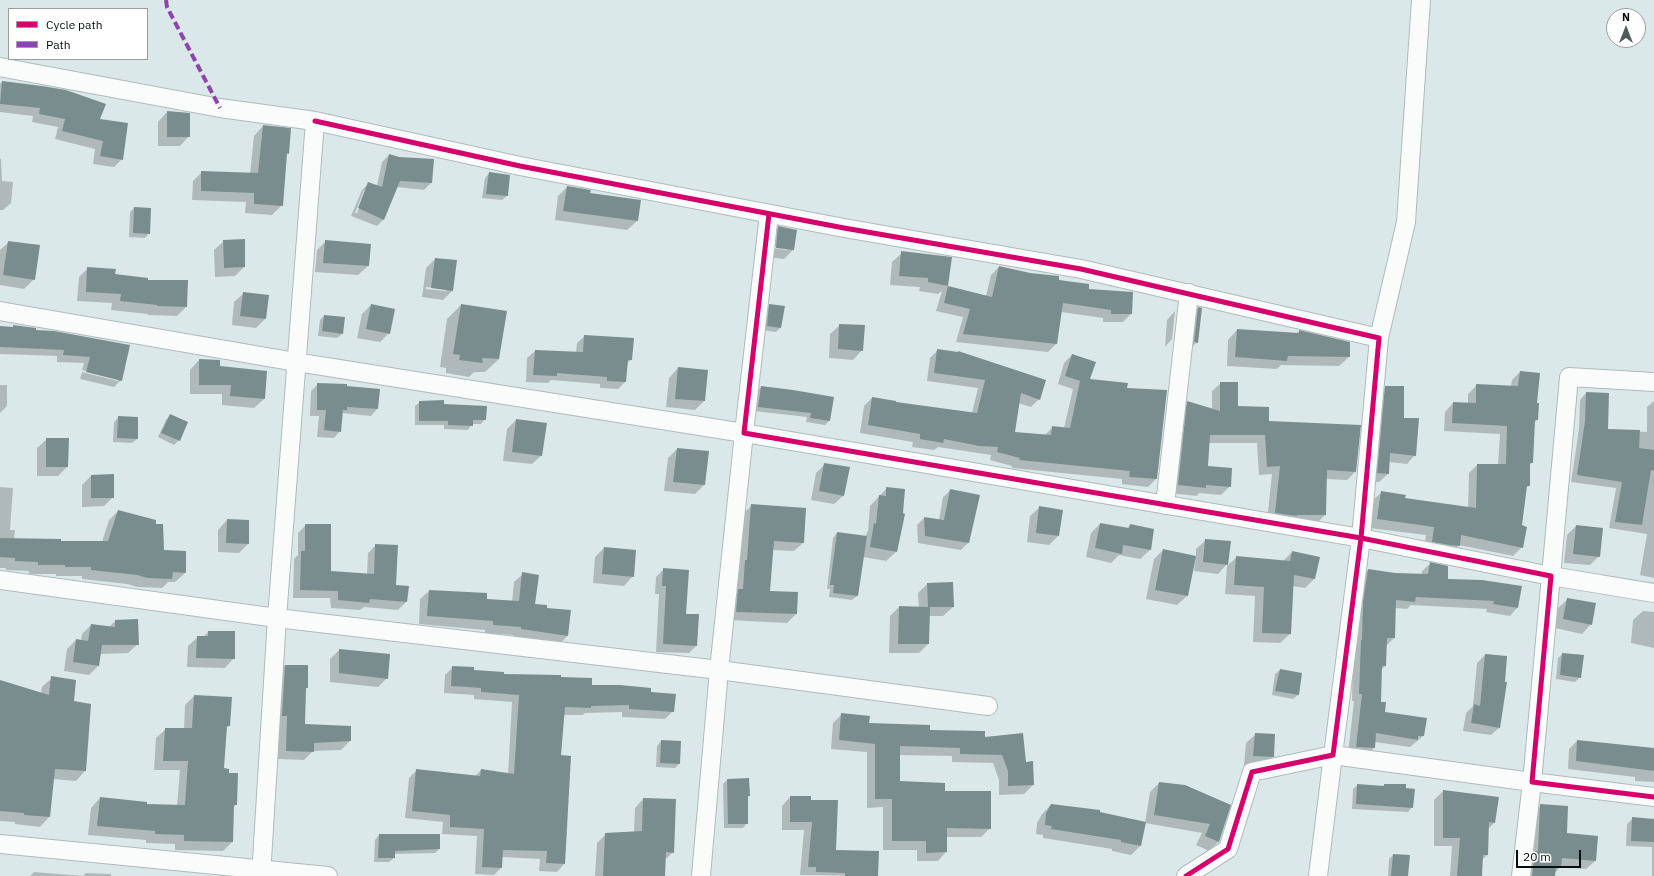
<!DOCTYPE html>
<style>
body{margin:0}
#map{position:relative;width:1654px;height:876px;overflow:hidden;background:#dbe8e9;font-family:"IBM Plex Sans",sans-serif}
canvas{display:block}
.legend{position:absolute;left:8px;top:8px;width:140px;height:52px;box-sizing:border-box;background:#fff;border:1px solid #9b9e9f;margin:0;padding:5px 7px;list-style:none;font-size:12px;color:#050d0e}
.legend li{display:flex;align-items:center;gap:8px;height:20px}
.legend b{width:20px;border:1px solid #9b9e9f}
.north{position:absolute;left:1606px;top:8px;width:40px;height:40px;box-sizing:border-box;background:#fff;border:1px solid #9b9e9f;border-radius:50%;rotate:0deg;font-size:11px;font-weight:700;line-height:16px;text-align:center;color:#050d0e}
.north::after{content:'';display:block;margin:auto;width:14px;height:18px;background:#505a5b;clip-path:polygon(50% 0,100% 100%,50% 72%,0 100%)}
.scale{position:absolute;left:1516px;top:850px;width:65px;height:18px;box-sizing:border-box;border:2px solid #050d0e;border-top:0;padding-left:5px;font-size:12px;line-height:14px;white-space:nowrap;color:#050d0e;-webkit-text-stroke:3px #fff;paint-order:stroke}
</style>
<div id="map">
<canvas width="1654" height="876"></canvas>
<ul class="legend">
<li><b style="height:5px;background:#d6006c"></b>Cycle path</li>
<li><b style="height:5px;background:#8e44ad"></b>Path</li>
</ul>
<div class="north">N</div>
<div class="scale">20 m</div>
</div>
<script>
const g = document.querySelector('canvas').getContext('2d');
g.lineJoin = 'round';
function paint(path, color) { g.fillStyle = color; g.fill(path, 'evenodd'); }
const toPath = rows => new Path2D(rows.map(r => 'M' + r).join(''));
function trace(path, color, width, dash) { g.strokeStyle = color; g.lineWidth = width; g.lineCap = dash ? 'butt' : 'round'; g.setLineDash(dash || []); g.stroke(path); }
const shadow = toPath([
 [2,82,99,120,122,159,114,167,93,164,95,149,55,139,58,127,32,122,33,116,0,112,0,84],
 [167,112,189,114,189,136,180,146,158,146,158,122],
 [263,126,288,153,286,156,282,205,272,215,245,213,246,202,192,200,193,181,202,172,250,174,254,136],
 [389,155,431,183,424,190,396,187,384,219,377,226,351,216,362,190,369,183,377,186,382,162],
 [364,190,366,190,357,213,355,213],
 [0,159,1,159,2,181,13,182,11,203,3,210,0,210],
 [489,173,507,196,502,200,482,198,485,178],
 [567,187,589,194,639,201,637,221,627,230,555,220,558,196],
 [134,208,149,233,145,238,129,237,130,212],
 [779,227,796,231,793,250,784,259,767,257,769,236],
 [771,246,787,248,787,250,771,248],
 [224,241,244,267,235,276,215,277,214,250],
 [326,241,368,266,358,275,315,272,317,250],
 [9,242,34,279,24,289,0,285,0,250],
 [902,253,950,258,947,286,986,296,991,275,999,267,1058,281,1088,290,1131,314,1123,322,1103,322,1103,318,1061,312,1056,344,1048,352,956,342,963,317,936,311,942,291,938,294,919,291,920,287,890,285,892,262],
 [435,259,452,291,443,300,422,297,426,268],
 [426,287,446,289,446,291,426,289],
 [88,268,114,275,147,281,186,307,177,316,148,315,148,314,111,310,112,303,77,301,79,277],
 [244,293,265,319,256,328,232,325,234,302],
 [371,305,389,333,380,342,357,338,362,314],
 [461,305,499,359,485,372,474,372,469,377,446,373,446,368,440,367,447,319],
 [770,305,780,328,776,332,763,330,765,309],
 [1198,308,1197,342,1188,351,1189,317],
 [1175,311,1172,339,1165,347,1167,320],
 [324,316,342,334,337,338,318,336,320,320],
 [840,325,862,350,853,360,829,358,830,334],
 [14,326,35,331,129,346,121,380,114,387,80,379,82,372,118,381,118,379,82,370,84,363,57,362,57,356,0,354,0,327,12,328],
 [1237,330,1296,334,1299,331,1349,357,1339,366,1281,365,1277,369,1227,366,1228,340],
 [585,336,631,360,627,363,625,382,618,389,600,388,600,384,551,380,548,383,526,382,527,358,535,351,576,353,577,343],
 [938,350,1039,399,1031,407,1018,403,1014,433,1045,435,1053,427,1064,428,1073,389,1058,384,1064,363,1072,355,1089,380,1126,389,1156,479,1148,487,1122,484,1122,479,1012,468,1012,466,990,460,991,455,938,447,934,450,912,447,913,442,860,433,864,406,872,398,895,403,972,413,978,388,927,381,930,358],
 [199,360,219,367,264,399,254,408,222,405,222,394,190,394,190,370],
 [678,368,704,401,695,410,666,407,669,378],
 [1520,372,1536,404,1537,420,1534,423,1532,463,1529,465,1529,485,1526,488,1521,526,1522,547,1513,556,1459,545,1451,554,1424,550,1426,535,1369,528,1373,500,1382,492,1404,499,1468,508,1469,473,1477,465,1498,465,1500,434,1444,431,1445,412,1453,403,1468,403,1468,394,1477,385,1511,387,1512,380],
 [1221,383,1237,407,1268,422,1355,472,1347,480,1326,479,1325,515,1317,523,1267,521,1272,474,1259,475,1257,443,1208,443,1207,467,1230,486,1221,495,1199,493,1197,496,1170,493,1179,411,1188,402,1212,409,1212,391],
 [318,384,346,387,377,409,371,416,342,413,340,431,334,438,317,437,319,416,310,416,311,391],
 [0,385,7,385,7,406,0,413],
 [761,387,833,398,829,421,825,425,806,422,807,417,754,411,756,392],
 [1386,387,1403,419,1415,455,1407,464,1389,462,1388,474,1379,482,1369,482,1377,396],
 [1586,393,1607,430,1647,432,1647,407,1654,401,1654,578,1640,575,1647,534,1609,528,1616,488,1571,482,1579,429,1580,400],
 [420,402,443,405,485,419,481,424,472,424,468,430,444,429,444,425,415,425,415,406],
 [170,415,179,440,174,445,158,437,166,420],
 [119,417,137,439,132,443,113,442,114,422],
 [516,420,542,455,532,464,503,461,507,429],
 [47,439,67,467,58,476,37,476,37,448],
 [677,449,704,485,695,494,664,491,668,458],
 [825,464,844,495,834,504,811,500,816,473],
 [113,475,113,497,104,506,82,507,82,485,91,476],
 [0,487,13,488,10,530,15,530,14,539,60,542,102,542,109,520,118,511,185,573,175,582,168,582,162,588,137,587,127,584,82,579,82,576,56,576,56,574,29,574,29,571,6,570,6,568,0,568],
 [887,488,902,514,903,514,896,552,886,561,863,557,857,596,852,600,829,597,830,589,827,589,833,538,837,533,865,537,868,531,870,506],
 [951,490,968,543,961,550,918,543,917,525,924,518,939,520,943,497],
 [752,505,803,543,794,551,772,550,769,591,797,593,796,614,787,623,728,620,737,570,739,567,743,514],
 [1040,507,1058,536,1049,545,1027,542,1030,516],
 [227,520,248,544,239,553,218,552,218,530],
 [1100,524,1127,529,1130,525,1150,550,1140,559,1119,555,1111,563,1086,557,1091,533],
 [306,525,330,572,367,575,368,553,376,545,395,585,406,602,398,610,364,607,360,610,331,608,330,598,293,598,294,559,298,555,298,533],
 [1576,526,1599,556,1590,565,1564,563,1567,535],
 [1206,540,1227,564,1218,574,1194,571,1196,558,1187,596,1177,605,1146,599,1154,559,1163,550,1196,557,1196,549],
 [604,548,633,576,624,586,593,583,595,557],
 [1292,552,1314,579,1305,588,1292,586,1290,634,1280,643,1253,642,1255,596,1225,594,1227,566,1237,557,1283,561],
 [1430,564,1447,580,1517,608,1510,616,1486,612,1487,609,1411,605,1407,609,1395,608,1394,638,1386,646,1385,666,1380,671,1379,702,1384,712,1423,736,1410,747,1375,742,1374,748,1367,755,1348,754,1354,701,1352,701,1353,649,1360,578,1368,570,1395,574,1422,575,1422,571],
 [664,569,685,615,696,646,689,653,656,652,659,594,655,594,656,577],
 [523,574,534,605,546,609,567,636,559,645,513,638,513,635,485,633,485,630,419,624,420,599,429,591,486,600,512,602,514,582],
 [927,584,953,607,943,616,929,616,928,644,919,653,889,653,890,616,899,607,919,608,918,593],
 [1568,599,1591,624,1582,634,1555,628,1558,608],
 [1643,611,1654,612,1654,648,1631,643,1633,620],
 [115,621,138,644,128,653,100,654,98,666,89,675,64,671,67,649,76,640,81,641,82,634,91,625,109,627],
 [208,632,234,658,225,668,187,667,188,646,198,637,203,637],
 [339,650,389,655,387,678,378,687,330,682,330,659],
 [1563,654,1580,677,1575,682,1556,679,1558,658],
 [1485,655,1499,728,1491,735,1463,731,1466,713,1473,706,1477,663],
 [285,666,304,689,304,725,350,741,341,750,313,751,304,760,278,759,279,724,276,674],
 [453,667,503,675,560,678,591,686,650,693,673,711,665,719,622,717,622,712,585,713,583,715,563,715,560,756,564,864,557,872,539,871,540,859,502,857,501,868,494,875,475,874,477,836,442,834,443,822,405,818,409,778,417,770,475,776,481,770,508,774,512,702,474,699,474,695,444,693,445,675],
 [1280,670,1298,695,1293,699,1272,695,1275,674],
 [52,678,73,702,90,705,85,771,76,781,53,779,49,817,40,827,15,824,15,822,0,821,0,682,41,693,42,687],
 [194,696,229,726,225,729,223,769,236,804,233,808,232,842,223,851,175,850,175,844,146,843,146,840,88,835,91,808,100,798,146,805,177,806,180,770,154,770,156,738,166,729,184,729,185,705],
 [842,714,868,724,984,738,1025,763,1032,762,1033,785,1024,794,999,795,999,780,993,763,952,762,952,756,899,755,899,782,944,792,990,828,981,837,946,837,946,852,938,861,917,861,917,850,883,850,883,807,867,808,867,752,831,749,833,723],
 [1256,734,1273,756,1263,766,1244,765,1246,743],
 [661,741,679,764,675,768,656,767,657,746],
 [1577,741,1654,749,1654,782,1635,781,1635,777,1568,769,1569,749],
 [727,780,749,796,747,798,747,823,743,828,724,828,723,784],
 [1159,783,1230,805,1218,842,1209,851,1196,845,1202,833,1145,823,1140,846,1131,855,1112,851,1112,849,1043,838,1043,835,1036,834,1037,823,1042,814,1051,805,1099,811,1099,813,1145,823,1150,792],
 [1358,785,1382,787,1384,785,1405,789,1412,807,1408,812,1352,809,1353,789],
 [1443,791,1497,798,1494,823,1488,829,1487,855,1482,860,1481,876,1450,876,1452,846,1434,846,1434,800],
 [790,797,810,801,835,851,877,876,800,875,804,830,782,830,782,806],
 [643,799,673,852,665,860,664,876,595,876,597,843,606,834,634,833,635,808],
 [1541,806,1565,834,1595,861,1586,869,1560,867,1555,873,1554,876,1524,876,1532,814],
 [1633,818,1654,820,1654,876,1652,876,1652,847,1626,846,1627,824],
 [379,835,439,849,435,853,394,854,394,858,389,862,374,862,375,840],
 [1393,855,1407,876,1388,876,1389,859],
 [34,872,83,876,30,876],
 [86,873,111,874,111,876,83,876]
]);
const building = toPath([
 [2,81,42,86,66,90,106,104,100,119,128,123,123,160,100,156,103,141,62,131,65,119,39,114,40,108,0,104],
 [167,111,190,113,190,137,167,137],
 [263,125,291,128,289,154,287,153,283,206,254,204,254,193,201,191,201,171,258,173],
 [389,154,399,157,434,159,432,183,400,181,384,220,358,208,368,182,382,187],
 [489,172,510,175,508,196,486,194],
 [567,186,591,190,590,193,641,200,638,221,563,211],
 [134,207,151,208,150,234,133,233],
 [778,226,797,230,794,250,776,248],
 [245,239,245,267,224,268,223,240],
 [325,240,371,244,369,266,323,263],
 [8,241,40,245,35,280,3,275],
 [901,251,952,257,948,286,928,282,928,278,899,276],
 [435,258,457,260,453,291,431,288],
 [999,266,1030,273,1059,276,1059,280,1089,284,1089,289,1133,292,1132,314,1111,314,1111,310,1063,303,1057,344,963,334,970,309,944,303,948,286,992,297],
 [87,267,116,269,115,274,148,278,148,280,188,280,187,307,157,306,157,305,120,301,121,294,86,292],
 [243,292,269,295,266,319,240,316],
 [371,304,395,309,390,334,366,329],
 [461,304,507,311,499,359,482,358,483,363,459,360,460,355,453,354],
 [769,304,785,306,781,328,767,326],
 [1198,307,1202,308,1198,343,1194,342],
 [324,315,345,317,343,334,322,331],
 [839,324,865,325,863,351,838,349],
 [13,325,36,328,36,330,54,331,130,345,122,381,86,372,90,357,63,355,64,350,0,347,0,326,13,327],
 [1237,329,1299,333,1299,330,1350,342,1350,357,1288,356,1287,361,1235,357],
 [584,335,634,338,632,360,628,360,626,382,607,381,607,377,557,373,557,376,533,375,535,350,583,352],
 [937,349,958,352,958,351,1046,380,1040,400,1021,393,1015,432,1051,435,1052,426,1070,428,1080,381,1065,376,1072,354,1096,362,1090,379,1128,383,1127,388,1167,390,1157,479,1129,477,1130,471,1019,460,1020,458,997,452,998,447,979,446,944,439,943,443,920,439,920,434,868,425,872,397,896,401,896,402,977,413,985,380,934,373],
 [199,359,220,360,220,366,267,371,265,399,230,396,231,385,199,385],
 [678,367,708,370,705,401,675,399],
 [1520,371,1540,373,1537,403,1539,403,1538,420,1535,420,1533,463,1530,463,1530,486,1527,486,1522,525,1527,527,1523,548,1461,535,1460,546,1450,545,1432,542,1434,527,1377,519,1381,491,1406,495,1405,498,1476,508,1477,464,1506,464,1507,426,1452,423,1453,402,1476,403,1476,384,1518,386],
 [1220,382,1238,382,1238,406,1269,407,1269,421,1361,425,1356,472,1327,470,1326,515,1297,515,1297,516,1275,513,1280,466,1267,467,1265,435,1210,435,1208,466,1232,468,1231,487,1206,485,1206,488,1178,485,1187,401,1220,411],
 [317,383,347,384,347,386,380,389,378,409,347,407,347,410,343,410,341,432,324,430,326,410,317,410],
 [761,386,793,390,834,397,830,421,810,418,811,413,758,407],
 [1385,386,1404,386,1404,418,1419,418,1416,456,1390,453,1389,474,1377,473],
 [1586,392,1609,393,1608,429,1640,430,1639,448,1654,450,1654,471,1651,470,1642,525,1615,522,1622,482,1577,475,1585,421],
 [444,400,444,404,487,406,486,420,473,420,473,426,448,425,448,421,419,421,419,401],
 [170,414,188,422,180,441,161,433],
 [118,416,138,417,138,439,117,438],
 [516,419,547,423,542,456,512,452],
 [46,438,69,438,68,467,46,467],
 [677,448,709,451,705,485,673,482],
 [824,463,850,467,844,496,819,491],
 [114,474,114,498,91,498,91,475],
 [886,487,905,489,903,513,905,514,897,552,870,547,874,523,876,524,879,495,886,496],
 [950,489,980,495,969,543,925,536,924,517,944,520],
 [751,504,806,508,804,543,774,541,770,591,798,592,797,614,736,612,738,589,743,589,745,560,747,560],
 [1039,506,1063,510,1059,536,1036,533],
 [118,510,156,520,156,524,163,524,164,550,186,551,186,573,173,572,172,579,147,578,137,575,91,570,91,567,65,567,65,565,38,565,38,562,15,561,15,558,0,557,0,538,61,539,61,541,108,541],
 [227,519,249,520,249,544,226,543],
 [1100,523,1129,528,1130,524,1154,529,1151,550,1123,545,1122,554,1095,548],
 [305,524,331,524,331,571,374,574,375,544,398,545,396,585,409,586,407,602,370,599,369,603,338,600,338,591,300,590,301,551,305,551],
 [1576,525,1603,528,1600,557,1573,554],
 [837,532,867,536,858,596,833,593,834,585,830,585],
 [1205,539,1231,541,1228,565,1203,562],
 [604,547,636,550,634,577,602,574],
 [1163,549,1196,556,1188,596,1155,590],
 [1292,551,1320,557,1315,579,1294,575,1291,634,1262,633,1264,587,1234,585,1236,556,1290,561],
 [1430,562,1448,566,1448,579,1482,580,1522,586,1518,608,1493,604,1494,601,1416,597,1415,602,1396,600,1395,638,1387,638,1386,666,1382,666,1381,702,1386,702,1385,712,1427,718,1424,736,1418,736,1418,740,1376,733,1375,748,1356,747,1362,694,1359,694,1361,640,1362,640,1363,602,1368,569,1395,573,1428,574],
 [663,568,689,570,686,614,699,614,697,646,663,644,666,586,662,586],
 [522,572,539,575,535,604,547,605,547,608,571,610,568,636,521,629,521,627,493,625,493,621,427,616,429,590,487,593,487,599,519,601],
 [953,582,954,607,930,607,929,644,898,644,899,606,928,607,927,583],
 [1567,598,1596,603,1592,625,1563,619],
 [138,619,139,645,102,645,99,666,73,662,76,639,88,641,91,624,115,627,115,620],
 [208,631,235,631,235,659,196,658,197,636,208,636],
 [339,649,390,654,388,679,339,673],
 [1562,653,1584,655,1581,678,1560,675],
 [1485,654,1507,656,1505,682,1507,682,1500,728,1471,723,1474,704,1480,706],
 [285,665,308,665,308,688,306,688,305,724,351,726,351,741,314,743,314,752,286,751,287,716,282,716],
 [452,666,474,667,474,670,504,672,504,674,561,675,561,677,592,678,592,685,620,685,651,688,651,692,676,694,674,712,629,709,629,705,591,706,591,708,565,707,561,755,571,756,565,864,546,863,547,851,503,850,502,868,482,867,484,829,450,827,450,815,412,811,416,769,480,776,481,769,514,774,519,695,481,692,481,688,451,686],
 [1280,669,1302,673,1299,695,1275,691],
 [51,676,76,680,74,701,91,704,86,771,55,769,50,817,24,815,24,813,0,811,0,680,49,695],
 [194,695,232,697,230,726,227,726,224,768,229,769,229,773,238,773,237,805,234,805,233,842,184,841,184,835,155,834,155,831,97,826,100,797,147,802,147,804,185,805,188,761,163,761,165,728,192,728],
 [841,713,870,716,869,723,930,725,930,730,985,731,985,737,1023,733,1026,762,1033,761,1034,785,1008,786,1008,771,1002,755,960,754,960,748,900,746,900,781,945,783,945,791,991,791,991,829,947,828,947,852,926,853,926,841,892,841,892,799,875,799,875,744,839,740],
 [1255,733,1275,734,1274,757,1253,756],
 [661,740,681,741,680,764,660,763],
 [1577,740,1654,748,1654,771,1576,761],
 [749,778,750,796,748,796,748,824,728,824,727,779],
 [1159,782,1185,785,1231,805,1219,842,1205,836,1210,824,1154,815],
 [1357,784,1384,786,1384,784,1406,784,1406,788,1415,789,1413,808,1356,804],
 [1443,790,1499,797,1495,823,1489,822,1488,855,1483,855,1482,876,1457,876,1460,838,1443,838],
 [790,796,811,796,811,800,838,800,836,850,879,851,878,876,845,876,845,873,816,872,816,867,808,867,812,822,790,822],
 [643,798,676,799,674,853,666,852,665,876,603,876,605,833,642,831],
 [1051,804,1100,810,1100,812,1146,822,1141,846,1121,842,1121,840,1051,829,1052,826,1045,825,1046,813],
 [1540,804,1568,806,1567,833,1598,836,1596,861,1562,858,1561,868,1556,867,1555,876,1532,876,1535,851,1538,851],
 [1632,817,1654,819,1654,842,1631,841],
 [379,834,440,834,440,849,395,851,395,858,378,858],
 [1393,854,1410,855,1408,876,1391,876]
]);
const street = toPath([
 [0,67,220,108,315,121,277,618,0,580],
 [315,121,520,166,844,228,1081,269,1379,338,1361,538,1551,576,1532,782,1654,797],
 [769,214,744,433,1361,538,1333,755,1252,772,1228,849,1186,876],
 [0,311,296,362,744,433,719,670,988,706],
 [1379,338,1406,222,1421,0],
 [1654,382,1569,377,1551,576,1654,593],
 [1165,505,1189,293],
 [0,844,328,876],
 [261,876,277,618,719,670,701,876],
 [1318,876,1333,755,1532,782,1521,876]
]);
const quiet = toPath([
 [166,0,167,7,220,108]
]);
const cycleway = toPath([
 [315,121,520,166,844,228,1081,269,1379,338,1361,538,1551,576,1532,782,1654,797],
 [769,214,744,433,1361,538,1333,755,1252,772,1228,849,1186,876]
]);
paint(shadow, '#0003');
paint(building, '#7a8d8e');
trace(street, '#b0babb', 20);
trace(street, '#fafcfc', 18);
trace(quiet, '#8e44ad', 4, [8, 4]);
trace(cycleway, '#d6006c', 5);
</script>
